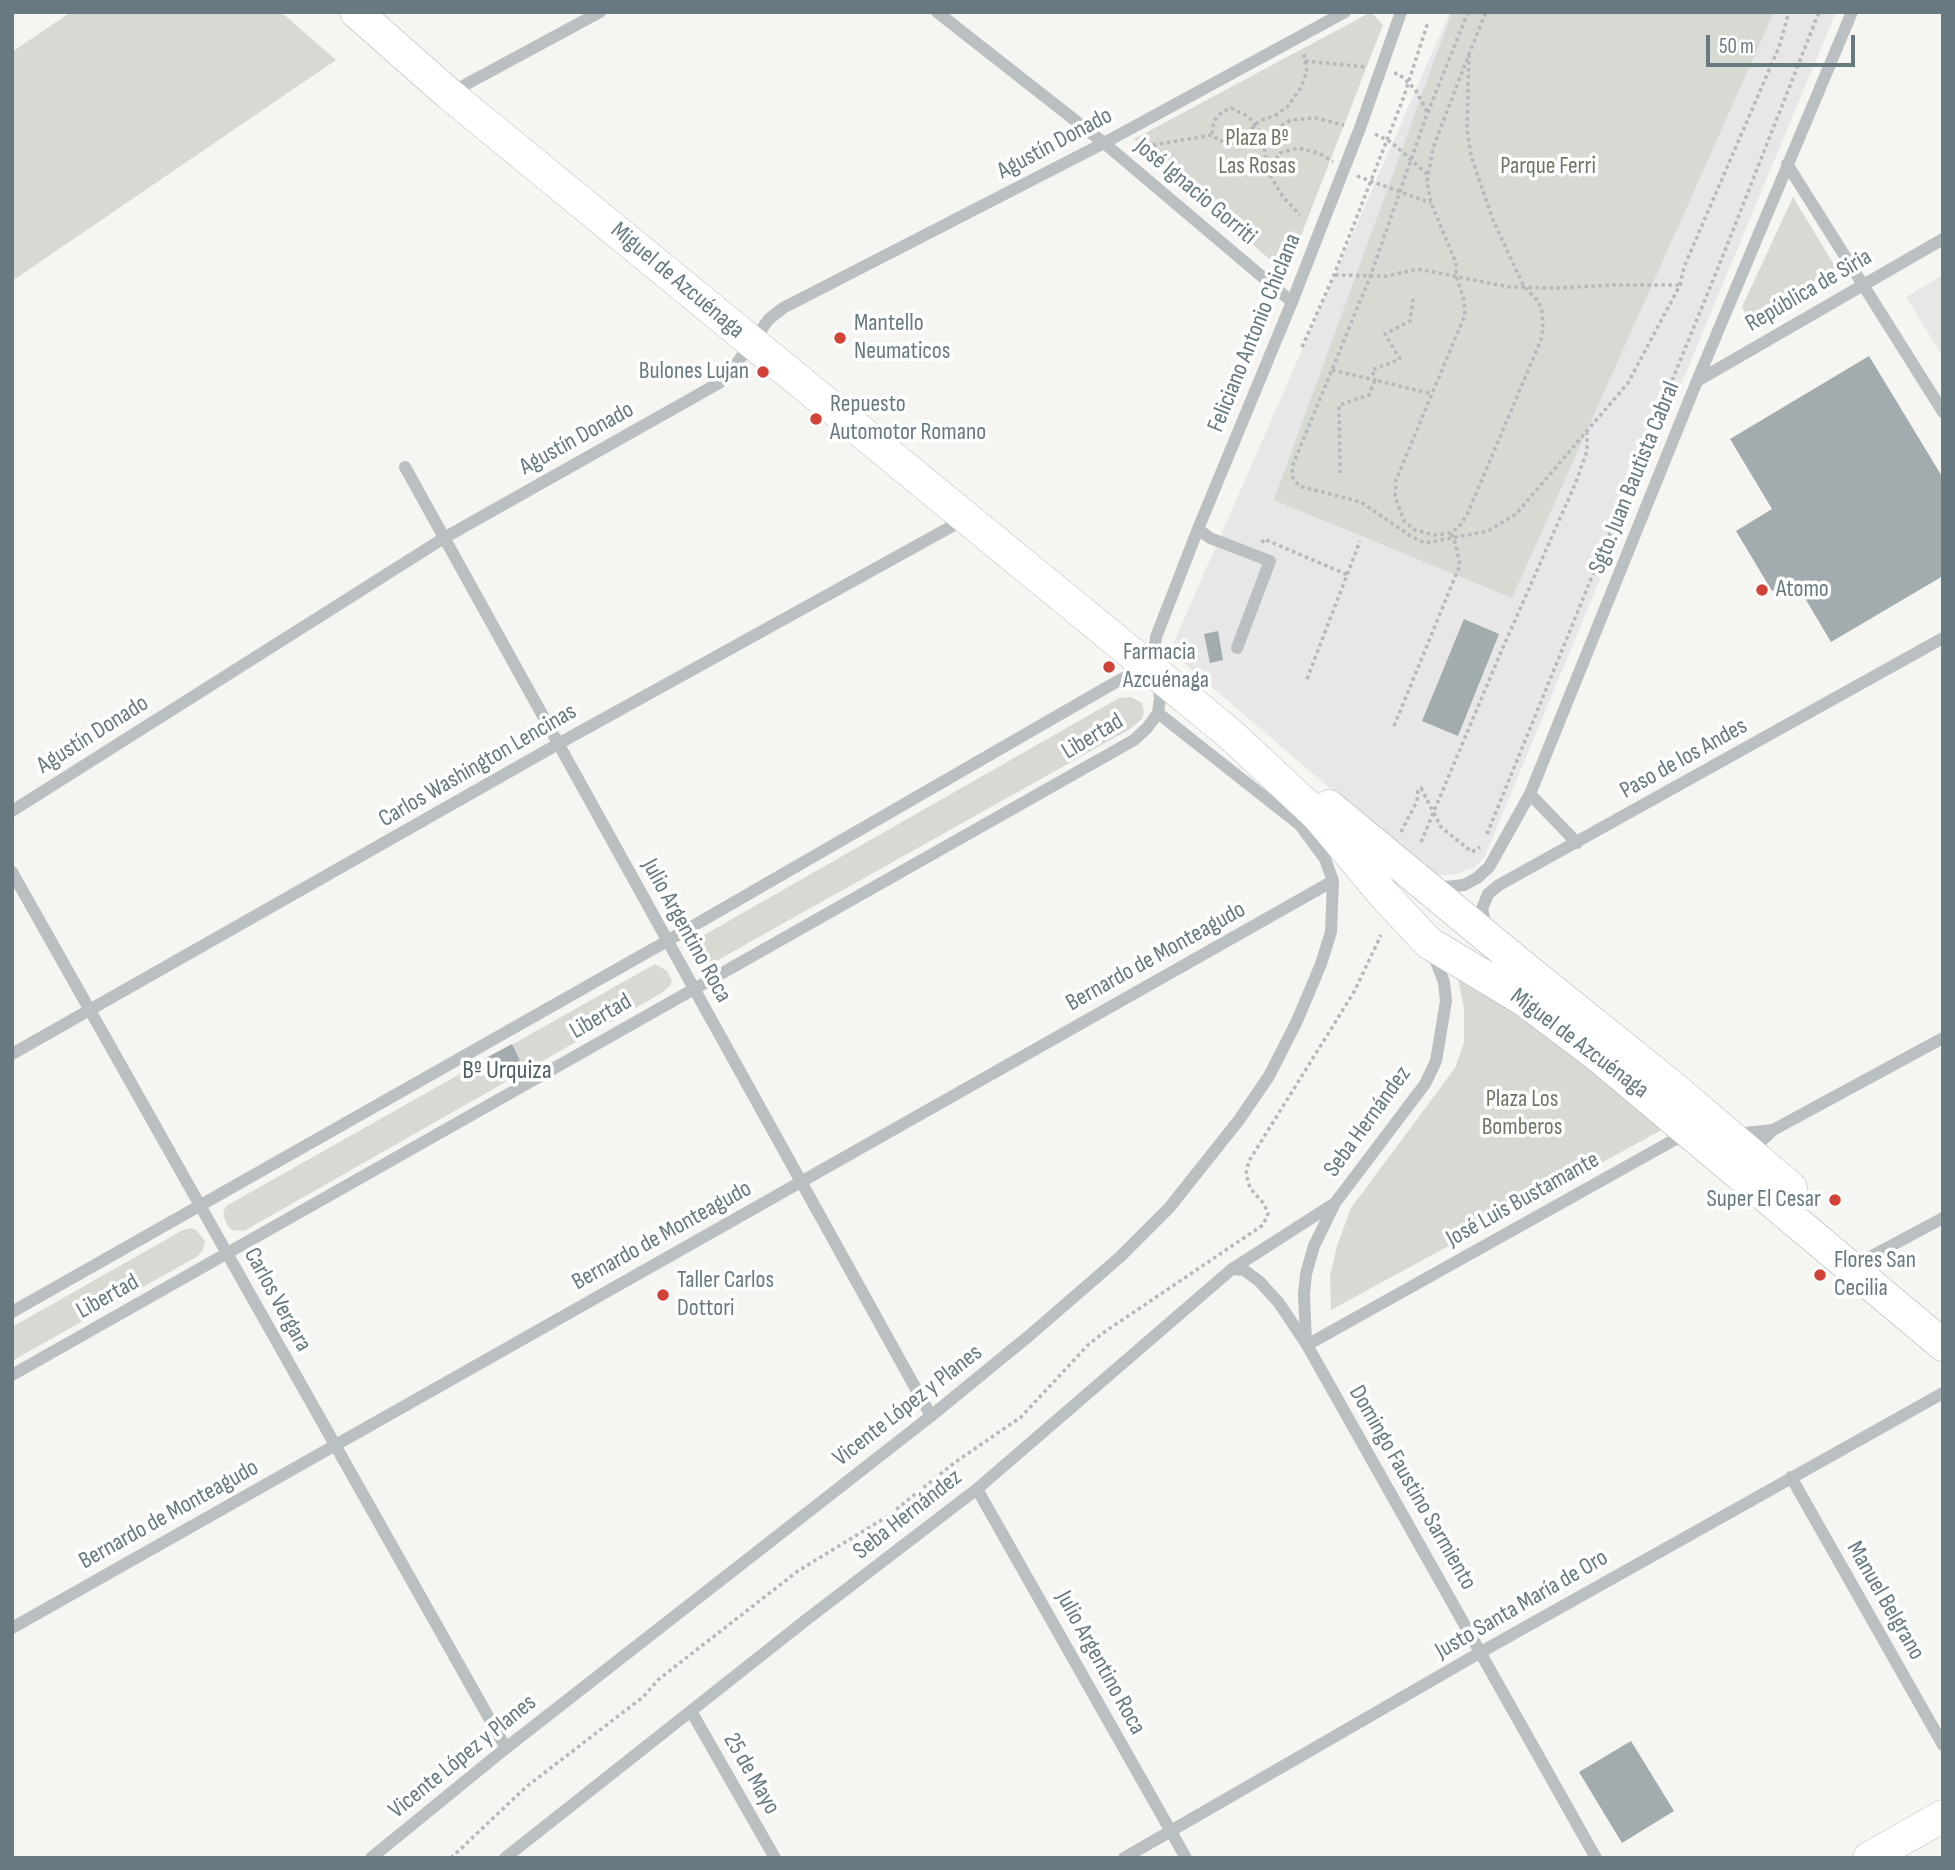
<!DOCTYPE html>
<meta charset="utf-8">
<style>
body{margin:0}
#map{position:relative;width:1955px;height:1870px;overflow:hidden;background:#f5f5f2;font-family:"Sofia Sans Condensed",sans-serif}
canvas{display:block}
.frame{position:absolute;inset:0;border:14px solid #677981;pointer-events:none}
.scale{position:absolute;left:1706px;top:35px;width:149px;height:32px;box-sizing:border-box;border:4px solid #677981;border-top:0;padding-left:9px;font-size:21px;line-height:24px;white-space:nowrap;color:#677981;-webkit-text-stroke:5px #fff;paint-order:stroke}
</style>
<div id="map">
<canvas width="1955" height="1870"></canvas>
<div class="frame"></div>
<div class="scale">50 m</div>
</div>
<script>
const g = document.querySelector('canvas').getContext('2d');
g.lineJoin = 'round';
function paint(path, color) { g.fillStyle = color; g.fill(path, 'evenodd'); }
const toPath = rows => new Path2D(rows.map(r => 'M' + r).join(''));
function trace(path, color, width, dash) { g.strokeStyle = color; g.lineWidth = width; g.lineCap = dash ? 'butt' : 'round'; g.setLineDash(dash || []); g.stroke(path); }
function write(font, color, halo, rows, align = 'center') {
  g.font = font + ' "Sofia Sans Condensed",sans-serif'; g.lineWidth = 7; g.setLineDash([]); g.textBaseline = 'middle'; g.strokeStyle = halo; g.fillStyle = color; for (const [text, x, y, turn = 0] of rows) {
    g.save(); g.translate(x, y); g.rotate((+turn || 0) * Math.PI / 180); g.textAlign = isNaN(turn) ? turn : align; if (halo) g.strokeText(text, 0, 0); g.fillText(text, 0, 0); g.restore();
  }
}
const built = toPath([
 [1450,12,1836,12,1485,856,1475,867,1455,874,1436,875,1426,871,1170,651],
 [1943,275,1943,357,1906,297]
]);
const green = toPath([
 [71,12,281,12,336,60,12,281,12,52],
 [1371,12,1383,25,1286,274,1134,139],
 [1452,12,1774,12,1512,598,1274,500],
 [1793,197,1836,268,1748,318,1742,307],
 [1131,697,1142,703,1144,712,1142,719,1130,729,709,965,697,964,692,961,690,948,697,939,1119,698],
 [655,964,667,971,672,981,670,986,660,994,244,1231,232,1230,227,1225,223,1213,226,1206],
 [1457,973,1506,1001,1669,1126,1331,1310,1330,1276,1337,1246,1351,1208,1455,1068,1464,1043,1464,1008],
 [191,1228,196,1230,205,1241,203,1250,198,1256,12,1361,12,1327,183,1230]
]);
const building = toPath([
 [1869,356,1943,478,1943,576,1831,642,1793,578,1772,591,1736,531,1772,509,1730,439],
 [1464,619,1499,634,1458,736,1422,721],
 [1218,631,1223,660,1210,663,1204,634],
 [512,1044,520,1061,493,1076,484,1059],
 [1631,1741,1674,1811,1622,1843,1579,1772]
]);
const path = toPath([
 [1468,12,1426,117,1370,277,1292,467,1293,478,1299,486,1361,502,1412,537,1425,543,1488,531,1516,514,1628,383,1680,285,1684,267,1779,47,1789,12],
 [1469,54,1467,129,1471,156,1493,220,1524,287,1538,301,1542,311,1543,329,1541,340,1467,515,1459,527,1450,533,1434,535,1415,530,1404,521,1395,496,1396,480,1465,315,1464,300,1456,276,1456,263,1431,203,1427,181,1433,148,1469,54,1486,12],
 [1305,61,1366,67],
 [1394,73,1399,74,1415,89,1428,113],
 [1212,134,1214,121,1222,112,1231,108,1249,117,1263,136,1267,170,1283,197,1300,215],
 [1375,134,1391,142,1428,175],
 [1263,136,1291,120,1315,118,1344,125],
 [1153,145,1212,135,1220,141,1231,141,1245,136,1259,121,1276,115,1288,106,1300,89,1307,72,1304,54],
 [1267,170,1280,153,1298,148,1319,153,1333,162],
 [1357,176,1431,203],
 [1335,275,1387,276,1418,269,1509,287,1560,288,1613,285,1680,285],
 [1302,347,1334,275,1403,99,1428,22],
 [1332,370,1375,380,1372,370,1400,359,1385,334,1410,321,1413,299],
 [1340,473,1339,405,1369,395,1375,380,1432,394],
 [1262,543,1264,539,1348,575],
 [1307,679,1360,541],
 [1394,726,1460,565,1454,538,1450,533],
 [1401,832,1417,801,1418,791,1421,788,1441,827,1472,852,1480,847],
 [1487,834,1722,258,1819,12],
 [1421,842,1501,652,1576,482,1587,451,1587,433],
 [451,1858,526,1787,643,1697,659,1679,798,1571,888,1516,954,1463,1021,1417,1088,1345,1103,1333,1263,1225,1268,1214,1264,1204,1250,1188,1246,1174,1249,1161,1354,992,1381,935]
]);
const minor = toPath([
 [937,12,1104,143,1292,302],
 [450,93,600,12],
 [1787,164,1943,412],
 [1697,381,1943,239],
 [405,467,931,1416],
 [1198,529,1210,538,1270,561,1237,648],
 [1152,666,1156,637,1198,529,1292,302,1360,128,1401,12],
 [1530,794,1577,843],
 [12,811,444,538,719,383,729,374,769,319,783,308,1104,143,1345,12],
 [12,872,506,1748],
 [1435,883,1445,887,1464,885,1477,878,1489,867,1530,794,1697,381,1852,12],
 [1486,926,1482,909,1488,894,1499,885,1943,638],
 [12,1054,558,744,965,519],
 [1736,1134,1773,1130],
 [1755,1157,1760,1142,1773,1130,1943,1038],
 [1870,1257,1943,1218],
 [1232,1269,1244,1270,1259,1281,1279,1303,1307,1345,1596,1858],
 [12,1312,667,941,1116,682,1135,672,1147,670],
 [1306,1341,1304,1294,1306,1274,1314,1246,1335,1203,1425,1084,1436,1061,1446,1001,1444,982,1433,954],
 [1307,1345,1674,1140,1690,1137],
 [12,1375,1134,740,1147,728,1158,713,1160,698,1158,682],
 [1791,1477,1943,1745],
 [977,1489,1186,1858],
 [12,1628,1333,881],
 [691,1711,775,1858],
 [371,1858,506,1748,931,1416,1030,1335,1120,1257,1169,1208,1239,1120,1269,1076,1297,1021,1321,964,1331,932,1333,881,1325,859,1300,825,1158,713],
 [505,1858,806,1620,977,1489,1232,1269,1335,1203],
 [1124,1858,1481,1652,1943,1393]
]);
const major = toPath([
 [356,12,449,94,1229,733,1317,815,1384,895,1429,943,1524,1000,1597,1055,1943,1345],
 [1329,806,1521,965,1669,1084,1791,1188],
 [1869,1858,1943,1816]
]);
const markers = [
 [840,338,7,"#d24236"],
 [763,372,7,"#d24236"],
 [816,419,7,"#d24236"],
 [1762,590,7,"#d24236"],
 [1109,667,7,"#d24236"],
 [1835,1200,7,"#d24236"],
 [1820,1275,7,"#d24236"],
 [663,1295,7,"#d24236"]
];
const parkNames = [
 ["Plaza Bº",1257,139],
 ["Las Rosas",1257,167],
 ["Parque Ferri",1548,167],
 ["Plaza Los",1522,1100],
 ["Bomberos",1522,1128]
];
const streetNames = [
 ["Agustín Donado",1055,144,-28],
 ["José Ignacio Gorriti",1195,192,40],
 ["Miguel de Azcuénaga",677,281,40],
 ["República de Siria",1809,291,-30],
 ["Feliciano Antonio Chiclana",1255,333,-68],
 ["Agustín Donado",577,439,-29],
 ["Sgto. Juan Bautista Cabral",1635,478,-68],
 ["Agustín Donado",93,735,-32],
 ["Libertad",1093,737,-31],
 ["Paso de los Andes",1684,759,-29],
 ["Carlos Washington Lencinas",478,766,-30],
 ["Julio Argentino Roca",686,931,61],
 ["Bernardo de Monteagudo",1156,957,-29],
 ["Libertad",601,1017,-30],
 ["Miguel de Azcuénaga",1579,1044,37],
 ["Seba Hernández",1368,1122,-54],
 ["José Luis Bustamante",1523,1200,-29],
 ["Bernardo de Monteagudo",662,1236,-29],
 ["Libertad",108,1297,-29],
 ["Carlos Vergara",277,1300,61],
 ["Vicente López y Planes",908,1406,-38],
 ["Domingo Faustino Sarmiento",1412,1488,60],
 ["Bernardo de Monteagudo",169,1515,-29],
 ["Seba Hernández",908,1515,-38],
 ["Manuel Belgrano",1885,1601,60],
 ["Justo Santa María de Oro",1522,1605,-30],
 ["Julio Argentino Roca",1100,1663,61],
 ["Vicente López y Planes",463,1757,-39],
 ["25 de Mayo",751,1774,60]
];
const poiNames = [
 ["Mantello",854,324],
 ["Neumaticos",854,352],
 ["Bulones Lujan",749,372,"right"],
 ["Repuesto",830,405],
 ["Automotor Romano",830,433],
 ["Atomo",1776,590],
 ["Farmacia",1123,653],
 ["Azcuénaga",1123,681],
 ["Super El Cesar",1821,1200,"right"],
 ["Flores San",1834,1261],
 ["Cecilia",1834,1289],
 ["Taller Carlos",677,1281],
 ["Dottori",677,1309]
];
const neighbourhoodNames = [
 ["Bº Urquiza",507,1071]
];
paint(built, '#e6e7e6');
paint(green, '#d6dad2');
paint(building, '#a2acaf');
trace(major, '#aeb4b7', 33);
trace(path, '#b5b9bb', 3.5, [3.5, 3.5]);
trace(minor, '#bac0c2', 12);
trace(major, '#fff', 32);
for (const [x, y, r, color] of markers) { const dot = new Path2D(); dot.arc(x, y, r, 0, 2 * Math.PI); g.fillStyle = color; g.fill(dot); trace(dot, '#fff', 2.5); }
write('24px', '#6c7865', '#fff', parkNames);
write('24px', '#677981', '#fff', streetNames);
write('24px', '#677981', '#fff', poiNames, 'left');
write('26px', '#546166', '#fff', neighbourhoodNames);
</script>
